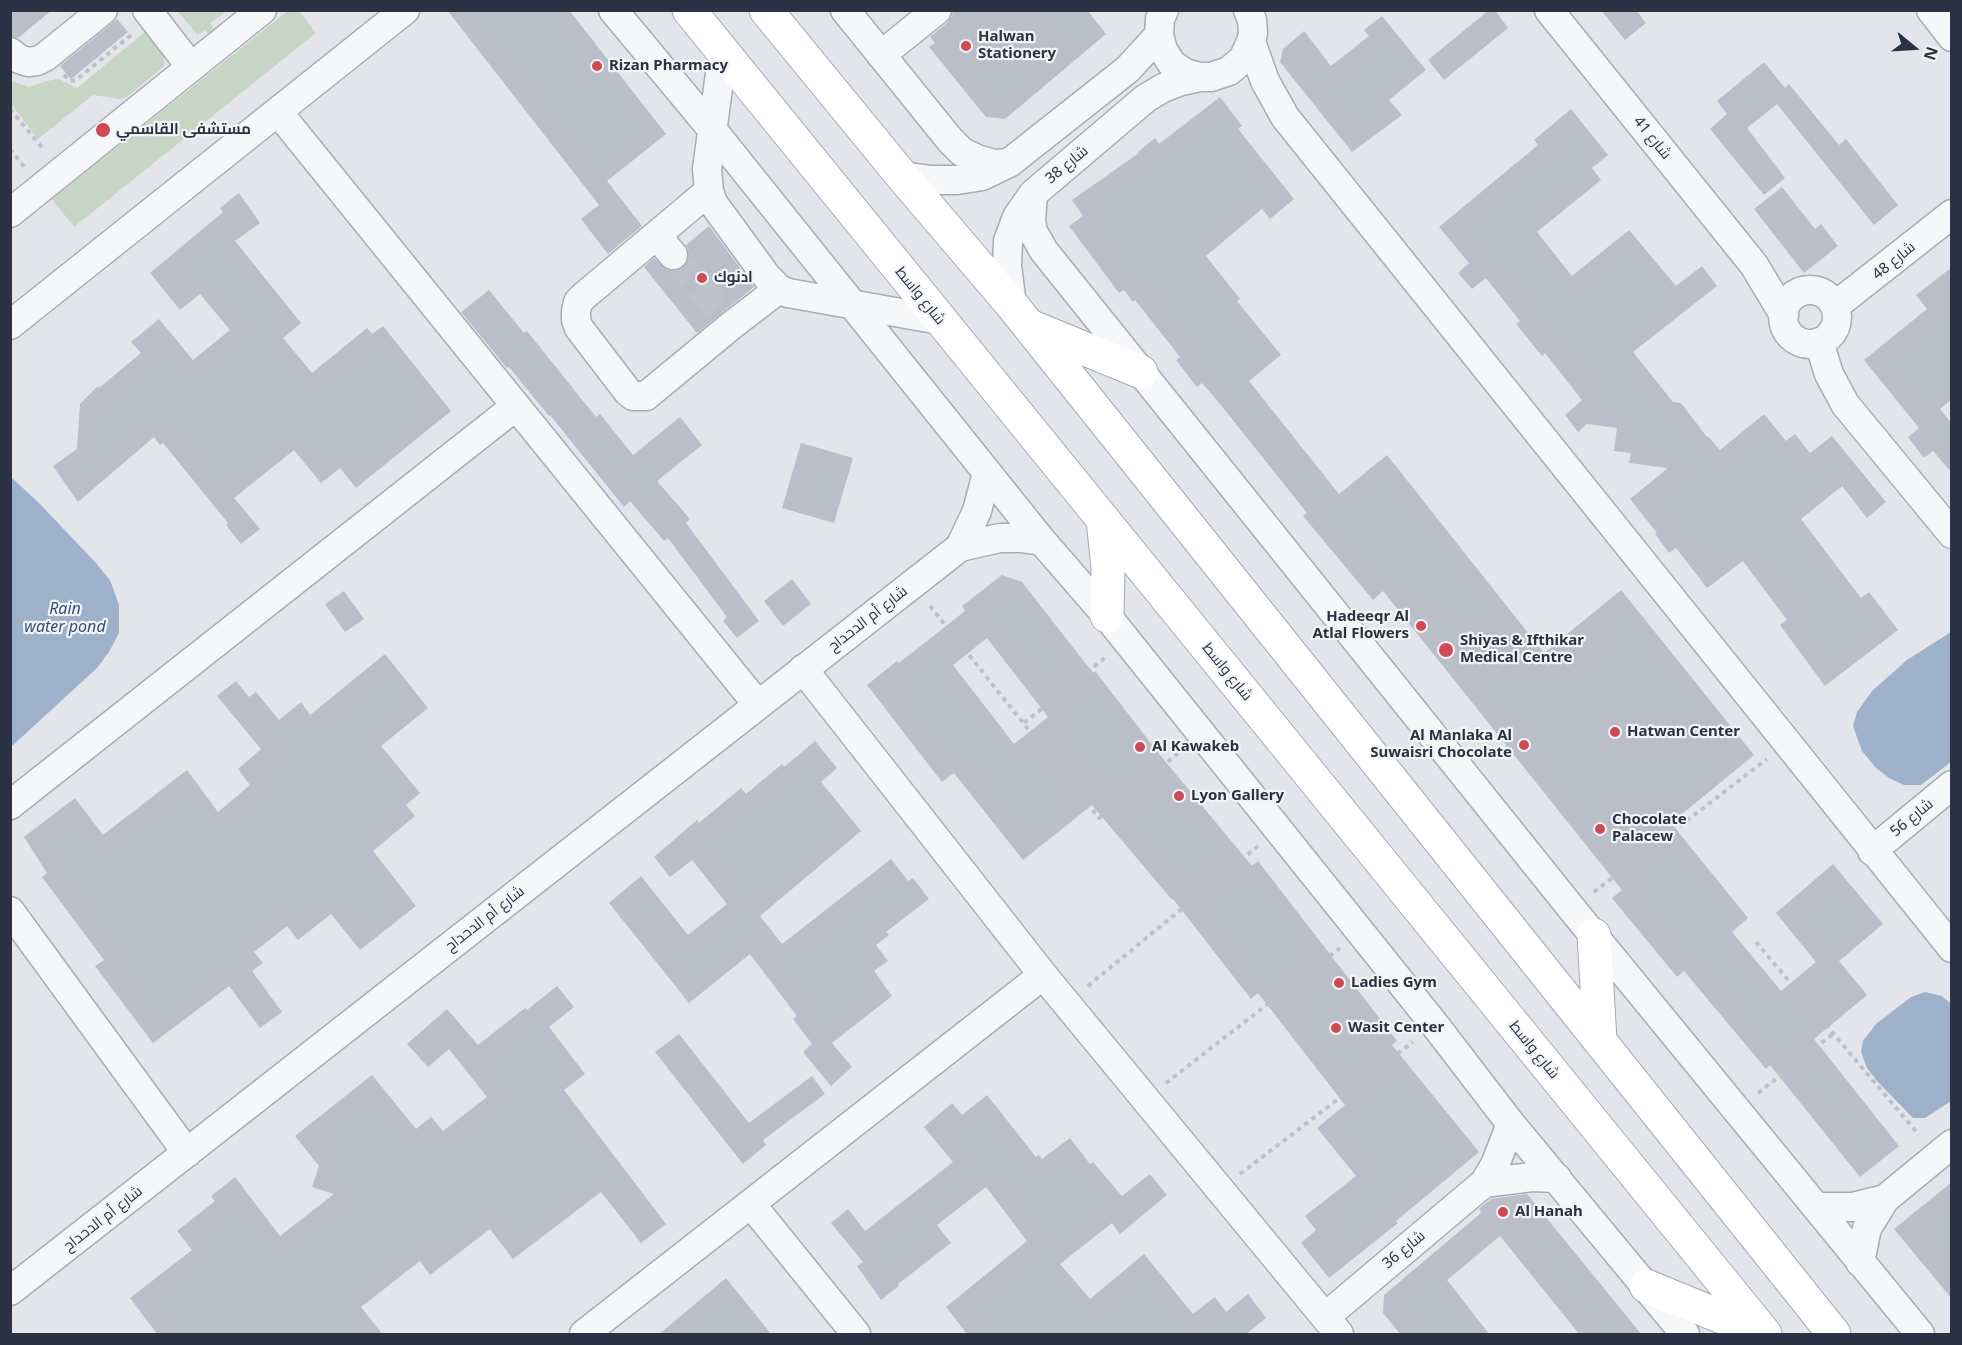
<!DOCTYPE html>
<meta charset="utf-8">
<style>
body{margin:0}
#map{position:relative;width:1962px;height:1345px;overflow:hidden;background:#e3e5eb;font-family:"Noto Sans",sans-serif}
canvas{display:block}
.frame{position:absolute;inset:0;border:12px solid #2b3243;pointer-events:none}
.north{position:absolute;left:1884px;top:18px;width:60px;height:60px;-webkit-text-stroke:4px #f3f4f8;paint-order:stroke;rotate:108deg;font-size:16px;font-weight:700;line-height:24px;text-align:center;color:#2b3243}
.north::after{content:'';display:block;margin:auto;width:21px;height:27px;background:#2b3243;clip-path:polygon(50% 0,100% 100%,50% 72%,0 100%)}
</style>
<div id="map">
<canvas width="1962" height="1345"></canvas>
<div class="frame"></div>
<div class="north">N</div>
</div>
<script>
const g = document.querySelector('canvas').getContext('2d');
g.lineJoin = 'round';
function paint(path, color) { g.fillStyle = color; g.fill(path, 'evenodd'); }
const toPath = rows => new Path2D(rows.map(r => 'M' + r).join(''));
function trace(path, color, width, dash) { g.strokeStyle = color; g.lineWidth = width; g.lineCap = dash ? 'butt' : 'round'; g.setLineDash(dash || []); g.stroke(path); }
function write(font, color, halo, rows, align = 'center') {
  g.font = font + ' "Noto Sans",Cairo,sans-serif'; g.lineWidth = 4.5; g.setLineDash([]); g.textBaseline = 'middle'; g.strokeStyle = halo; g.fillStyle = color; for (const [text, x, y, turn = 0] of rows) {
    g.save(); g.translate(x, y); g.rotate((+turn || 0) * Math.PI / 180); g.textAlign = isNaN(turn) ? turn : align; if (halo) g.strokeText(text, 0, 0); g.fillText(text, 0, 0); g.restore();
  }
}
const green = toPath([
 [289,10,299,11,316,33,74,227,52,199],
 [177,11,227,11,210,23,214,29,208,33,205,30,198,35],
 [145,32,164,57,164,66,127,97,120,99,93,95,38,139,11,104,11,81,29,87,46,81,59,79,77,88]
]);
const water = toPath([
 [11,477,39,503,95,562,110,580,119,605,119,633,109,652,97,668,11,747],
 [1951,632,1951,762,1921,785,1904,785,1889,778,1875,767,1862,751,1853,726,1857,712,1872,691,1907,660],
 [1925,992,1942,996,1951,1004,1951,1101,1925,1118,1913,1118,1878,1082,1867,1068,1861,1052,1863,1041,1876,1024,1911,997]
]);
const building = toPath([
 [10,10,52,10,18,38,10,36],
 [447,10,569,10,666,134,607,181,642,226,608,254,581,219,599,205],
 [953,10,1087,10,1106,34,1005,119,986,117,929,47,935,43,930,37,948,22,952,16],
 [1489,10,1495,10,1508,28,1444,80,1428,60],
 [1601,10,1636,10,1646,23,1625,40],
 [1382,16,1426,70,1389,100,1402,115,1352,152,1280,62,1283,49,1304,31,1331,66,1369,36,1364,30],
 [117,19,128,32,71,79,60,66],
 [1764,62,1785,88,1789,84,1839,145,1846,139,1898,205,1874,225,1777,104,1747,128,1785,178,1764,195,1710,129,1727,114,1717,101],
 [1220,97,1242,126,1238,129,1294,199,1270,219,1262,209,1206,256,1240,299,1237,301,1281,355,1249,381,1339,494,1387,455,1544,653,1621,590,1754,755,1671,823,1748,918,1732,932,1781,991,1816,962,1776,913,1833,864,1883,924,1839,961,1867,995,1814,1039,1899,1146,1860,1177,1770,1065,1766,1069,1684,971,1677,977,1612,898,1622,890,1383,591,1373,600,1303,516,1307,513,1220,404,1202,383,1197,387,1176,360,1180,357,1135,300,1133,302,1124,290,1119,293,1069,226,1083,216,1072,200,1139,153,1138,152,1155,138,1159,144],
 [1571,109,1608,155,1592,168,1601,180,1537,232,1572,276,1629,230,1676,286,1702,266,1717,286,1633,352,1673,402,1681,403,1707,437,1708,436,1720,450,1764,414,1786,441,1795,434,1810,453,1832,436,1886,502,1867,518,1842,486,1801,519,1861,598,1869,592,1898,630,1825,686,1780,625,1787,620,1743,561,1707,588,1676,548,1669,553,1655,534,1657,533,1630,499,1668,468,1629,463,1631,453,1614,451,1617,428,1587,424,1578,432,1565,415,1582,400,1545,353,1542,356,1516,324,1520,321,1486,278,1472,289,1458,273,1469,263,1439,227,1538,145,1534,140],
 [1782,187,1815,229,1821,224,1838,246,1804,273,1754,209],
 [239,193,260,223,235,241,301,323,283,338,312,373,367,328,372,334,383,326,451,411,356,488,340,468,321,483,294,450,234,498,260,529,241,544,226,525,228,523,163,443,160,445,154,437,78,502,53,466,77,449,80,404,98,386,99,388,141,353,131,342,159,319,193,360,230,330,200,294,180,310,150,273,223,212,220,208],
 [709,226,754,287,697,333,644,267,654,258,668,271,675,271,683,268,689,260,689,252,686,245],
 [1952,267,1952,399,1940,409,1952,424,1952,473,1933,451,1924,458,1908,437,1919,428,1864,360,1927,309,1916,295],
 [489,290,524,333,527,331,596,417,600,414,633,455,680,417,702,445,657,481,690,519,686,523,759,621,737,638,723,621,727,617,668,538,664,541,630,501,624,507,550,415,549,416,509,367,507,368,461,312],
 [801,443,853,458,834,523,782,508],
 [1002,575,1022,582,1093,673,1095,671,1160,755,1252,866,1258,861,1397,1041,1392,1045,1479,1152,1396,1221,1398,1223,1329,1278,1301,1243,1316,1230,1305,1216,1356,1176,1317,1128,1345,1105,1258,993,1251,999,1173,899,1172,900,1092,805,1023,860,954,773,942,782,867,685,897,661,899,663,965,611,962,606],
 [987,638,1048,717,1014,744,953,665],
 [792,579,811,604,783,626,764,601],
 [344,591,364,619,345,632,325,604],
 [385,654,428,708,381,746,420,793,406,805,415,816,373,851,416,906,360,950,331,914,298,940,287,926,254,952,263,963,252,971,282,1012,260,1028,229,986,153,1043,95,966,104,960,42,877,47,873,24,837,75,798,103,835,187,770,218,812,250,785,238,769,261,749,217,696,236,681,249,697,256,692,279,720,301,702,310,715],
 [815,741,837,768,821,782,861,831,760,916,782,944,891,859,908,881,913,878,929,899,886,932,889,935,876,945,888,961,874,971,892,996,832,1043,852,1067,831,1086,803,1052,812,1044,793,1019,797,1016,750,954,689,1003,609,903,641,876,688,935,727,904,692,860,670,877,654,857,697,820,699,823,741,788,746,794,782,764,784,767],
 [557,986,574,1007,549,1027,585,1074,564,1090,666,1224,641,1243,601,1192,513,1259,490,1229,430,1275,420,1261,361,1307,383,1335,158,1335,130,1298,192,1250,177,1231,215,1201,211,1196,235,1177,280,1236,334,1194,312,1187,319,1166,295,1136,372,1075,416,1129,431,1117,443,1131,487,1097,449,1049,428,1067,407,1044,447,1009,478,1045,525,1008,527,1010],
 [679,1034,749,1123,812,1076,825,1094,763,1140,766,1145,743,1164,655,1052],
 [987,1095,1036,1157,1039,1155,1042,1159,1070,1138,1090,1164,1093,1162,1122,1196,1150,1174,1167,1195,1120,1234,1112,1223,1060,1264,1090,1299,1144,1254,1193,1314,1215,1297,1226,1312,1248,1294,1266,1318,1245,1335,968,1335,946,1307,1027,1241,986,1187,937,1225,951,1243,898,1284,899,1286,881,1300,857,1266,863,1262,831,1223,848,1209,865,1231,953,1162,924,1127,952,1103,962,1115],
 [1952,1182,1952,1299,1894,1229],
 [1527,1194,1642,1335,1580,1335,1500,1236,1447,1280,1490,1335,1401,1335,1383,1313,1384,1295,1481,1213,1479,1209,1491,1199],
 [726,1278,772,1335,658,1335]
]);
const minorTunnel = toPath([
 [673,255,725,317]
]);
const path = toPath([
 [64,75,70,81,76,80,131,35],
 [10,109,44,150],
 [10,149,25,168],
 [930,606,1099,818,1181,751],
 [1024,723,1106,657],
 [1594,892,1767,759],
 [1756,942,1919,1135],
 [1088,986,1258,846],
 [1166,1083,1340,948],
 [1758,1093,1833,1034],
 [1240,1174,1413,1042]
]);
const minor = toPath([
 [147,10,191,67],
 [613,10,711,128,1042,541,1107,616,1435,1025,1511,1124,1685,1334],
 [845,10,950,140,962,152,977,159,994,164,1009,163],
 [1164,10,1160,19,1159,35,1163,50,1172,64,1185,73,1200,77,1211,77,1229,71,1243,59,1251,42,1253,33,1252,20,1248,10],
 [1549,10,1754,265,1784,315],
 [1931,10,1952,37],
 [1251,42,1265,81,1285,117,1952,948],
 [10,52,19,59,28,62,37,61,45,57,103,10],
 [723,52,707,169,709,191,713,203,767,277,779,289,788,293,940,320],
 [881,55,937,10],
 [278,112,758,705],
 [902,176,931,180,957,180,982,176,1009,163,1128,69,1159,35],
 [709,191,584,296,578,302,576,311,576,320,579,328,628,392,633,396,646,396,732,325,779,289],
 [1033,194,1031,221,1033,232,1044,251,1572,909,1920,1334],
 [10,213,262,10],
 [657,236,673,255],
 '1783 317a27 27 0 1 1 54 0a27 27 0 1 1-54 0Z',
 [1012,305,1007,266,1008,241,1017,217,1033,194,1146,98,1163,88,1181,81,1200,77],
 [1835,306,1952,214],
 [10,325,405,10],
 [1819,342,1829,374,1845,404,1952,534],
 [960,547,977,511,987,473],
 [803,669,1043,975,1339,1334],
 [10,805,516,406],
 [1872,851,1952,785],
 [10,911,187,1153],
 [1484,1183,1532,1177,1557,1178],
 [751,1204,856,1334],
 [1818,1207,1852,1207,1885,1199],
 [1860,1262,1867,1228,1885,1199,1952,1144],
 [10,1291,960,547,1000,538,1021,538,1042,541],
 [1325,1317,1484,1183,1495,1165,1511,1124],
 [584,1334,1043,975]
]);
const major = toPath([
 [689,10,1765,1334],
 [766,10,902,176,1012,305,1834,1334],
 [1032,327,1141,372],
 [1103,519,1108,568,1107,616],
 [1594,935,1600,1041],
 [1646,1286,1761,1333]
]);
const markers = [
 [966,46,6,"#ce4a55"],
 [597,66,6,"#ce4a55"],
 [103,130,8,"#ce4a55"],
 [702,278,6,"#ce4a55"],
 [1421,626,6,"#ce4a55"],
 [1446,650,8,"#ce4a55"],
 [1615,732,6,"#ce4a55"],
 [1524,745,6,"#ce4a55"],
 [1140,747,6,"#ce4a55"],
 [1179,796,6,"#ce4a55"],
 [1600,829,6,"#ce4a55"],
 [1339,983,6,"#ce4a55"],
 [1336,1028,6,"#ce4a55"],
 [1503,1212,6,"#ce4a55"]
];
const poiNames = [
 ["Halwan",978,37],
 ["Stationery",978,54],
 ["Rizan Pharmacy",609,66],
 ["مستشفى القاسمي",116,130],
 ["ادنوك",714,278],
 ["Hadeeqr Al",1409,617,"right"],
 ["Atlal Flowers",1409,634,"right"],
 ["Shiyas & Ifthikar",1460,641],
 ["Medical Centre",1460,658],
 ["Hatwan Center",1627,732],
 ["Al Manlaka Al",1512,736,"right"],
 ["Suwaisri Chocolate",1512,753,"right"],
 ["Al Kawakeb",1152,747],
 ["Lyon Gallery",1191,796],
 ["Chocolate",1612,820],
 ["Palacew",1612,837],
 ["Ladies Gym",1351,983],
 ["Wasit Center",1348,1028],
 ["Al Hanah",1515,1212]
];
const streetNames = [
 ["شارع 41",1652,138,51],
 ["شارع 38",1067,165,-40],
 ["شارع 48",1894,261,-39],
 ["شارع واسط",920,296,51],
 ["شارع أم الدحداح",868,619,-38],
 ["شارع واسط",1227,672,51],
 ["شارع 56",1912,818,-40],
 ["شارع أم الدحداح",485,919,-38],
 ["شارع واسط",1534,1050,51],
 ["شارع أم الدحداح",103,1219,-38],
 ["شارع 36",1404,1250,-40]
];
const waterNames = [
 ["Rain",65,609],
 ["water pond",65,627]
];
paint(green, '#c7d5c4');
paint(water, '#9eb1ca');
paint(building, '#babec8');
trace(minorTunnel, '#bec1c9', 28, [28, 14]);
trace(minor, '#a8acb5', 31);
trace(major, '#a2a9b7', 35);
trace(path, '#bdc0c6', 4, [4.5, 4.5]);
trace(minor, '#f6f7f9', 28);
trace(major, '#fff', 33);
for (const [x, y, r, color] of markers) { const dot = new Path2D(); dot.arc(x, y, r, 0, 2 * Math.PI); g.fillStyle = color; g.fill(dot); trace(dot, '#f3f4f8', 2); }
write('bold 15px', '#2b3243', '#f3f4f8', poiNames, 'left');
write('15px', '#2b3243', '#f3f4f8', streetNames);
write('italic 16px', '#354e77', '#f3f4f8', waterNames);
</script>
